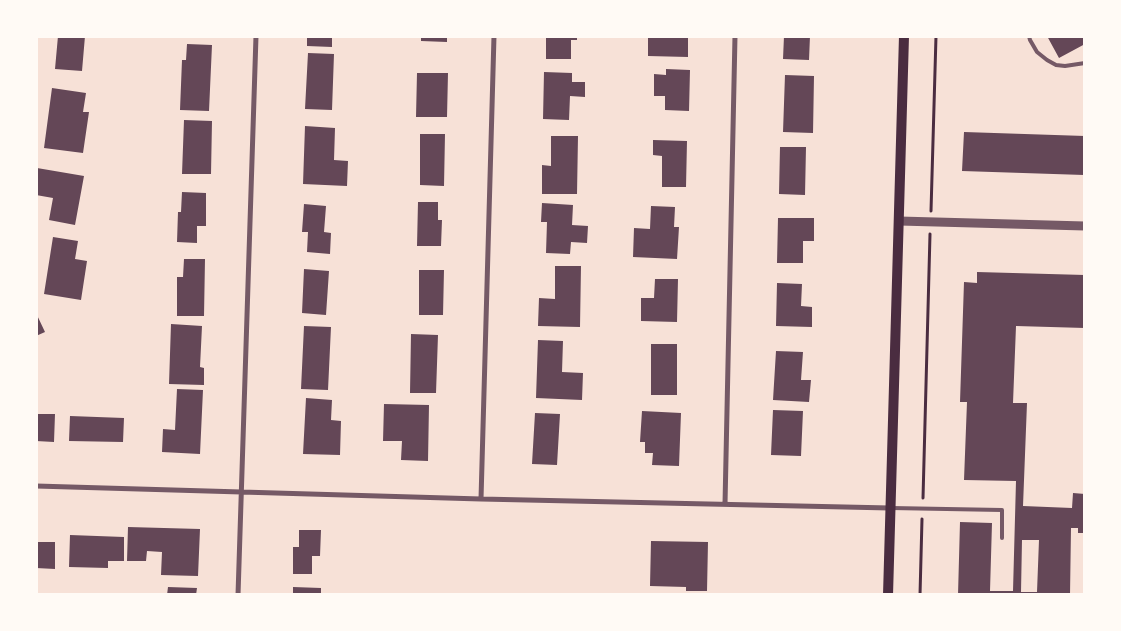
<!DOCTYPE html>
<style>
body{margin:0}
#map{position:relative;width:1121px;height:631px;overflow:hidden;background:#f7e1d7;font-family:"Exo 2",sans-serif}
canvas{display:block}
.frame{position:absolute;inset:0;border:38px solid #fffaf5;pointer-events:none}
</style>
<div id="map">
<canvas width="1121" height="631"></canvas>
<div class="frame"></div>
</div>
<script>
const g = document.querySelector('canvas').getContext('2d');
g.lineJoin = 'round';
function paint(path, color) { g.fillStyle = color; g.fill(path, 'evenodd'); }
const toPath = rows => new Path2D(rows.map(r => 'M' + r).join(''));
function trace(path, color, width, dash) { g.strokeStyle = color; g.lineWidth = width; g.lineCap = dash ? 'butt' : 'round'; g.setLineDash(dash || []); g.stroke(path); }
const building = toPath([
 [58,36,85,36,82,71,55,69],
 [307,36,332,36,332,47,307,46],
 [421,36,447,36,447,42,421,41],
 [546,36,577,36,577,40,571,40,571,59,546,59],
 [648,36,688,36,688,57,648,56],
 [784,36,810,36,809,60,783,59],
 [1047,36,1085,36,1085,44,1059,58],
 [187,44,212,45,209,111,180,110,182,60,186,60],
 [308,53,334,54,332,110,305,109],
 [666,69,690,70,689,111,665,110,665,96,654,96,654,74,666,75],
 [544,72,572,73,572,82,585,82,585,97,570,96,569,120,543,119],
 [417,73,448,73,447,117,416,117],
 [785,75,814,76,813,133,783,132],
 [52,88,86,93,83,112,89,112,83,153,44,148],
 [184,120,212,121,211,174,182,174],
 [305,126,335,128,334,160,348,161,347,186,303,184],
 [964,132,1085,136,1084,175,962,171],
 [420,134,445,134,444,186,420,185],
 [551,136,578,136,577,194,542,194,542,165,551,166],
 [653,140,687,141,686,187,662,187,662,156,653,155],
 [780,147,806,147,805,195,779,194],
 [37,168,84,176,75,225,49,220,53,198,36,195],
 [182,192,206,193,206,226,197,226,197,243,177,242,178,212,181,212],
 [418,202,438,202,438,220,442,220,441,246,417,246],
 [542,203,573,205,572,225,588,226,587,243,571,242,570,254,546,253,547,222,541,222],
 [304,204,326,206,324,232,331,233,330,254,307,252,308,232,302,232],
 [651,206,675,207,674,227,679,227,677,259,633,257,634,228,650,229],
 [778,218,814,218,814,241,803,241,803,263,777,263],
 [53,237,78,241,75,259,87,261,81,300,44,294],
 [184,259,205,259,204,316,177,316,177,277,183,277],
 [555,266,581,266,580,327,538,326,539,298,555,299],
 [304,269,329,271,326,315,302,313],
 [419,270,444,270,443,315,419,315],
 [977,272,1085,275,1085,328,1016,326,1013,403,1027,403,1023,506,1072,508,1073,493,1085,494,1085,533,1078,533,1078,528,1071,528,1070,595,958,595,960,522,992,523,990,591,1013,591,1016,481,964,480,967,402,960,402,964,282,977,283],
 [1022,540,1039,540,1037,592,1021,592],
 [655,279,678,279,677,322,641,321,641,298,654,298],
 [777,283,802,284,801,306,812,307,812,327,776,326],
 [36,313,45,332,36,336],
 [171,324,202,326,200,367,204,368,204,385,169,384],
 [304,326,331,327,328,390,301,389],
 [411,334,438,335,436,393,410,393],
 [538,340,563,341,562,372,583,373,582,400,536,398],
 [651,344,677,344,677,395,651,395],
 [776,351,803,352,801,380,811,380,809,402,773,400],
 [177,389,203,390,200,454,162,452,163,429,175,430],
 [306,398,332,400,331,420,341,421,340,455,303,454],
 [384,404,429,405,428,461,401,460,402,441,383,441],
 [773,410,803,411,801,456,771,455],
 [642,411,681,413,679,466,652,465,653,453,645,453,645,442,640,442],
 [535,413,560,414,557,465,532,464],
 [36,414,55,414,54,442,36,441],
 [70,416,124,418,123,442,69,441],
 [128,527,200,529,198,576,161,575,162,552,147,551,146,561,127,561],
 [299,530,321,530,320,556,312,556,312,574,293,574,293,547,299,547],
 [70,535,124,537,124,561,108,561,108,568,69,567],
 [651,541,708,542,707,591,686,591,686,587,650,586],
 [36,542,55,542,55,569,36,568],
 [168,587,197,588,196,595,167,595],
 [293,587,321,588,321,595,293,595]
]);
const path = toPath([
 [931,211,936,36],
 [923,498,930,234],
 [920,595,922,519]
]);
const service = toPath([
 [1029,36,1030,40,1037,52,1047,60,1056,65,1065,66,1085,63],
 [891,508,1002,510,1002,538]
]);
const minor = toPath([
 [36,486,481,499,890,508],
 [481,499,494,36],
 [725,504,735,36],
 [238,595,256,36]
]);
const tertiary = toPath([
 [899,221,1085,226]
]);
const secondary = toPath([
 [888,595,904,36]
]);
paint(building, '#644757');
trace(path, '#4a2c40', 3);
trace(service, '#755966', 4);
trace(minor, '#755966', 5);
trace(tertiary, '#755966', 9);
trace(secondary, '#4a2c40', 10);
</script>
